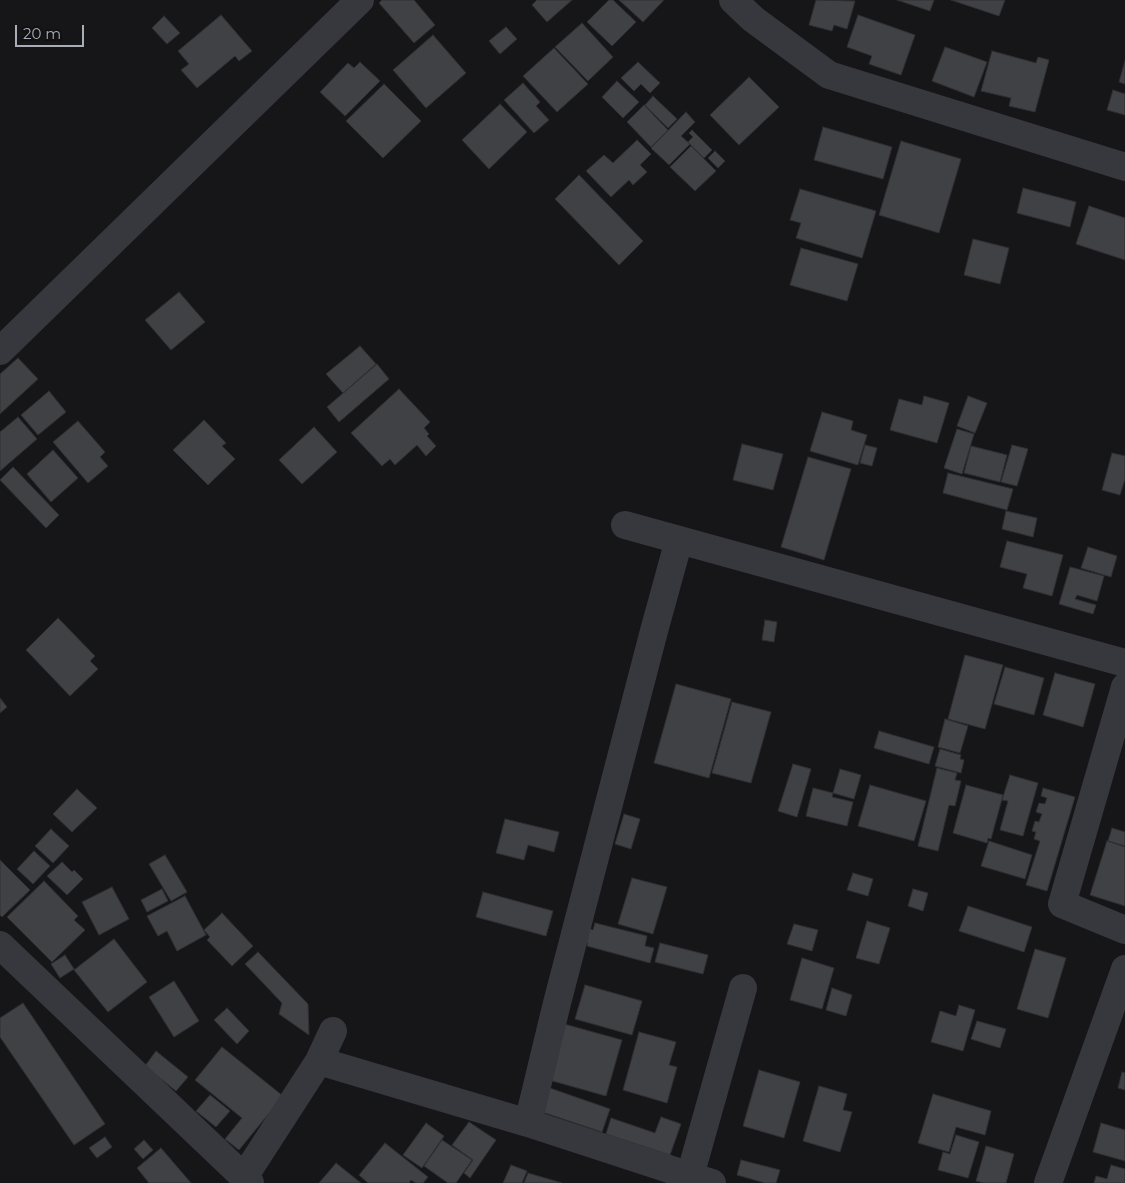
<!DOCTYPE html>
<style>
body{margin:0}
#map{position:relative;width:1125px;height:1183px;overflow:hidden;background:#161618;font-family:Montserrat,sans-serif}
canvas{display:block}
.scale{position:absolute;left:15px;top:25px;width:69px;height:22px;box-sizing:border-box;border:2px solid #a8adb8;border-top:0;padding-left:6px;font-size:15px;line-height:18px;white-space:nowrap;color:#a8adb8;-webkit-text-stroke:4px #111113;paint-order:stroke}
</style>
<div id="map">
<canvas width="1125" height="1183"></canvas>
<div class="scale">20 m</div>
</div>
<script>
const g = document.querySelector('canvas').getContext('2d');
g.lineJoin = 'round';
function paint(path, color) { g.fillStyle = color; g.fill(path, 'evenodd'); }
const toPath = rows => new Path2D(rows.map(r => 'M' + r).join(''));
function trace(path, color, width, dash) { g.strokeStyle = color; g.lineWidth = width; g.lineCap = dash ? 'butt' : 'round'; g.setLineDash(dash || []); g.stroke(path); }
const building = toPath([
 [382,0,414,0,435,25,414,43,379,3,382,0],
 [537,0,572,0,547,22,532,5,537,0],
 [609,0,613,0,636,22,612,46,587,22,609,0],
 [619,0,664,0,643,22,619,0],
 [816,0,855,1,847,29,834,25,832,31,809,25,816,0],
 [897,0,934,0,930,11,897,0],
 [951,0,1005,0,999,16,951,0],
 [221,15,252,51,239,61,235,56,197,88,181,70,189,64,178,51,221,15],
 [858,15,915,35,901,75,869,64,872,56,847,47,858,15],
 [164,16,180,33,167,44,152,28,164,16],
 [582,23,613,57,588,81,555,47,582,23],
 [506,27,517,39,500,54,489,41,506,27],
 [433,35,466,73,426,108,393,70,433,35],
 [945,47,987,62,974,97,932,81,945,47],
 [554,48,588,84,557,112,523,76,554,48],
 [992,51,1036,63,1038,57,1049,60,1035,112,1009,106,1011,98,981,91,992,51],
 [1125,61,1125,84,1119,82,1125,61],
 [360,62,380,81,345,116,320,92,348,63,354,68,360,62],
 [638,62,660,83,650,93,641,84,634,91,621,78,638,62],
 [749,77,779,107,739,145,710,115,749,77],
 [617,81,639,102,623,118,602,97,617,81],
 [523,83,540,102,536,106,549,120,534,133,504,100,523,83],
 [384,84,421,121,383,158,346,121,384,84],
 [1113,90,1125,94,1125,115,1107,110,1113,90],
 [653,96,677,119,668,128,645,105,653,96],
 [500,104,527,132,489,169,462,140,500,104],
 [644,105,668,130,651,147,627,122,644,105],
 [686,112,695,122,681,136,690,144,669,165,651,148,686,112],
 [823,127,892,147,883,179,814,160,823,127],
 [692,130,712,150,704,158,688,142,693,137,689,133,692,130],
 [637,140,651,154,640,165,647,172,633,185,629,180,611,197,586,171,604,155,613,163,637,140],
 [901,141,961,159,939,233,879,215,901,141],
 [691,146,716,171,695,191,670,167,691,146],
 [715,151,725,161,718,168,708,158,715,151],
 [579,175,643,241,619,265,555,199,579,175],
 [1023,188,1076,202,1070,227,1017,213,1023,188],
 [800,189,876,211,862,258,796,238,801,223,790,220,800,189],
 [1089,206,1125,218,1125,260,1076,244,1089,206],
 [973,239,1009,248,1000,284,964,275,973,239],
 [801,248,858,264,847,301,790,285,801,248],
 [179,292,205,322,171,350,145,320,179,292],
 [360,346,376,364,343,393,326,374,360,346],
 [18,358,38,379,0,414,0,374,18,358],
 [377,364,389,379,339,422,327,407,377,364],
 [399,389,430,422,424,428,429,434,427,436,436,446,426,456,417,445,395,465,390,459,382,466,351,433,399,389],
 [49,391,66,412,38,435,21,415,49,391],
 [924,396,949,403,937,443,890,430,899,399,922,405,924,396],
 [968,396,987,403,975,433,957,426,968,396],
 [822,412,853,421,851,430,867,435,858,465,810,451,822,412],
 [18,417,37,439,0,471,0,432,18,417],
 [204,420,226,443,222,446,235,459,208,485,173,450,204,420],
 [78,421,105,452,100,457,108,466,88,483,53,442,78,421],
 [314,427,337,452,302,484,279,460,314,427],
 [957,429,974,434,962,474,944,468,957,429],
 [742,444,783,454,773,490,733,480,742,444],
 [865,445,877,448,872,466,860,463,865,445],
 [1012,445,1028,449,1017,486,1001,482,1012,445],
 [971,446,1007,455,1000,482,964,473,971,446],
 [53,450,78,478,51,502,27,474,53,450],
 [1112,453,1125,456,1125,479,1120,495,1102,490,1112,453],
 [808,457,851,469,824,560,781,547,808,457],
 [13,467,59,515,46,528,0,480,13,467],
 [948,473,1013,489,1007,510,943,493,948,473],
 [1006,511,1037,518,1033,537,1002,529,1006,511],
 [1007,541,1063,555,1052,596,1023,588,1027,574,1000,567,1007,541],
 [1088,547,1117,556,1111,577,1081,568,1088,547],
 [1070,567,1104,576,1097,601,1077,595,1075,599,1096,605,1093,614,1059,604,1070,567],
 [58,618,95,656,90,661,98,669,70,696,26,650,58,618],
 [765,620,777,622,774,642,762,640,765,620],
 [965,655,1003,665,985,729,948,719,965,655],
 [1005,667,1044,678,1034,715,994,704,1005,667],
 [1055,673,1095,684,1083,727,1043,715,1055,673],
 [676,684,731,699,709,778,654,763,676,684],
 [0,698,7,707,0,713,0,698],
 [732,702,771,712,751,783,712,773,732,702],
 [945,719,968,726,960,753,938,747,945,719],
 [879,731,934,747,929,764,874,748,879,731],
 [940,749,961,755,960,759,964,760,961,773,935,766,940,749],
 [793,764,811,769,797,817,778,811,793,764],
 [937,768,957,773,955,780,961,781,955,806,949,805,938,851,918,846,937,768],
 [840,769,861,775,854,799,833,793,840,769],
 [1010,775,1038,783,1023,836,1000,830,1008,801,1002,800,1010,775],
 [870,785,926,801,914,841,858,826,870,785],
 [966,785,1003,795,991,839,988,838,987,843,953,833,966,785],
 [813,788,833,793,832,797,853,802,847,826,806,816,813,788],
 [1043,788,1075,797,1047,891,1026,885,1040,841,1034,839,1036,832,1032,831,1035,821,1039,822,1042,814,1036,812,1039,803,1045,804,1047,798,1041,796,1043,788],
 [77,789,97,808,72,832,53,814,77,789],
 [624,814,640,819,631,849,615,844,624,814],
 [505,819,559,832,554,852,528,845,524,860,496,853,505,819],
 [1112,828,1125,832,1125,846,1108,841,1112,828],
 [51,829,69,846,53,863,35,846,51,829],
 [989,841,1032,855,1025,879,981,866,989,841],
 [1107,841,1125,847,1125,906,1090,895,1107,841],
 [34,851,50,866,33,884,17,869,34,851],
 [165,855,187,892,171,901,149,864,165,855],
 [0,860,30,890,2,917,0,915,0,860],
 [62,862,72,872,74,870,83,879,67,895,47,876,62,862],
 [853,873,873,879,868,896,847,890,853,873],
 [632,878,667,887,653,934,618,924,632,878],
 [44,881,78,916,74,920,85,930,52,962,7,917,44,881],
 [112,887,129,919,99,935,82,902,112,887],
 [162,889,168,901,147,912,141,900,162,889],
 [913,889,928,893,923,911,908,906,913,889],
 [483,892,553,911,546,936,476,917,483,892],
 [185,896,206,935,177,951,167,931,158,936,147,916,185,896],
 [968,906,1032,927,1024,952,959,931,968,906],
 [222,913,253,946,232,966,207,940,210,937,204,930,222,913],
 [867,921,890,928,879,964,856,958,867,921],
 [595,923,647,936,645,946,654,948,650,963,587,946,588,943,584,942,588,928,593,930,595,923],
 [794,924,818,930,812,951,787,944,794,924],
 [114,939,147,982,108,1012,74,970,114,939],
 [660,943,708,955,703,974,655,962,660,943],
 [1035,949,1066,958,1048,1018,1017,1009,1035,949],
 [258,952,308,1004,309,1035,279,1014,282,1003,245,964,258,952],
 [65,955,74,969,60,978,51,964,65,955],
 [802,958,834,968,822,1009,790,1000,802,958],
 [174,981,199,1021,174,1037,149,997,174,981],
 [585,985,642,1001,632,1035,575,1019,585,985],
 [832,988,852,995,846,1016,826,1010,832,988],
 [23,1003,105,1124,74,1145,0,1037,0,1018,23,1003],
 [959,1005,975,1010,963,1051,931,1042,940,1011,956,1016,959,1005],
 [227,1008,249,1031,237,1044,214,1020,227,1008],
 [977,1021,1006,1029,1000,1048,971,1039,977,1021],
 [564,1024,622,1040,606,1096,549,1080,564,1024],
 [639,1032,676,1042,669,1065,677,1067,667,1103,623,1090,639,1032],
 [222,1047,283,1096,239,1150,225,1139,242,1118,195,1080,222,1047],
 [156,1051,188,1077,176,1091,145,1066,156,1051],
 [759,1070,800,1082,784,1138,743,1126,759,1070],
 [1122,1072,1125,1073,1125,1090,1118,1088,1122,1072],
 [544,1086,610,1109,602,1132,536,1110,544,1086],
 [819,1086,847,1094,843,1110,852,1112,840,1152,803,1141,819,1086],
 [933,1094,991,1111,985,1135,956,1127,949,1152,918,1143,933,1094],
 [210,1095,230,1111,216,1127,196,1111,210,1095],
 [661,1117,681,1124,670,1155,606,1134,611,1118,655,1133,661,1117],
 [469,1122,496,1140,470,1178,464,1173,473,1160,452,1145,469,1122],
 [426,1123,444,1136,422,1168,403,1155,426,1123],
 [1101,1123,1125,1130,1125,1161,1093,1152,1101,1123],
 [956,1135,979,1142,968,1178,938,1170,943,1152,950,1154,956,1135],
 [105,1137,112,1147,97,1158,89,1148,105,1137],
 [144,1140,153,1150,143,1159,134,1149,144,1140],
 [442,1140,472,1160,456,1183,448,1183,424,1166,442,1140],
 [385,1143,428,1177,423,1183,416,1183,411,1180,409,1183,368,1183,359,1175,385,1143],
 [986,1146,1014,1154,1006,1183,984,1183,976,1181,986,1146],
 [161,1148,191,1183,149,1183,137,1168,161,1148],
 [741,1160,780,1170,776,1183,765,1183,737,1175,741,1160],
 [336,1163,361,1183,319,1183,336,1163],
 [511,1165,527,1171,522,1183,503,1183,511,1165],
 [1111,1165,1125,1169,1125,1183,1094,1183,1096,1176,1107,1179,1111,1165],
 [528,1173,562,1183,524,1183,528,1173]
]);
const minor = toPath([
 [733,0,753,19,829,75,1125,167],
 [0,351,360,0],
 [625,525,1125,663],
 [1125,687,1062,904,1125,930],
 [0,945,250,1183],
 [319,1061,528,1123,712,1183],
 [528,1123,557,1003,654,631,679,540],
 [690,1176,743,988],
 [244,1177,319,1061,333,1031],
 [1048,1183,1125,969]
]);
paint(building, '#404145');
trace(building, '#303034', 1);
trace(minor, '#37383d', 28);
</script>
